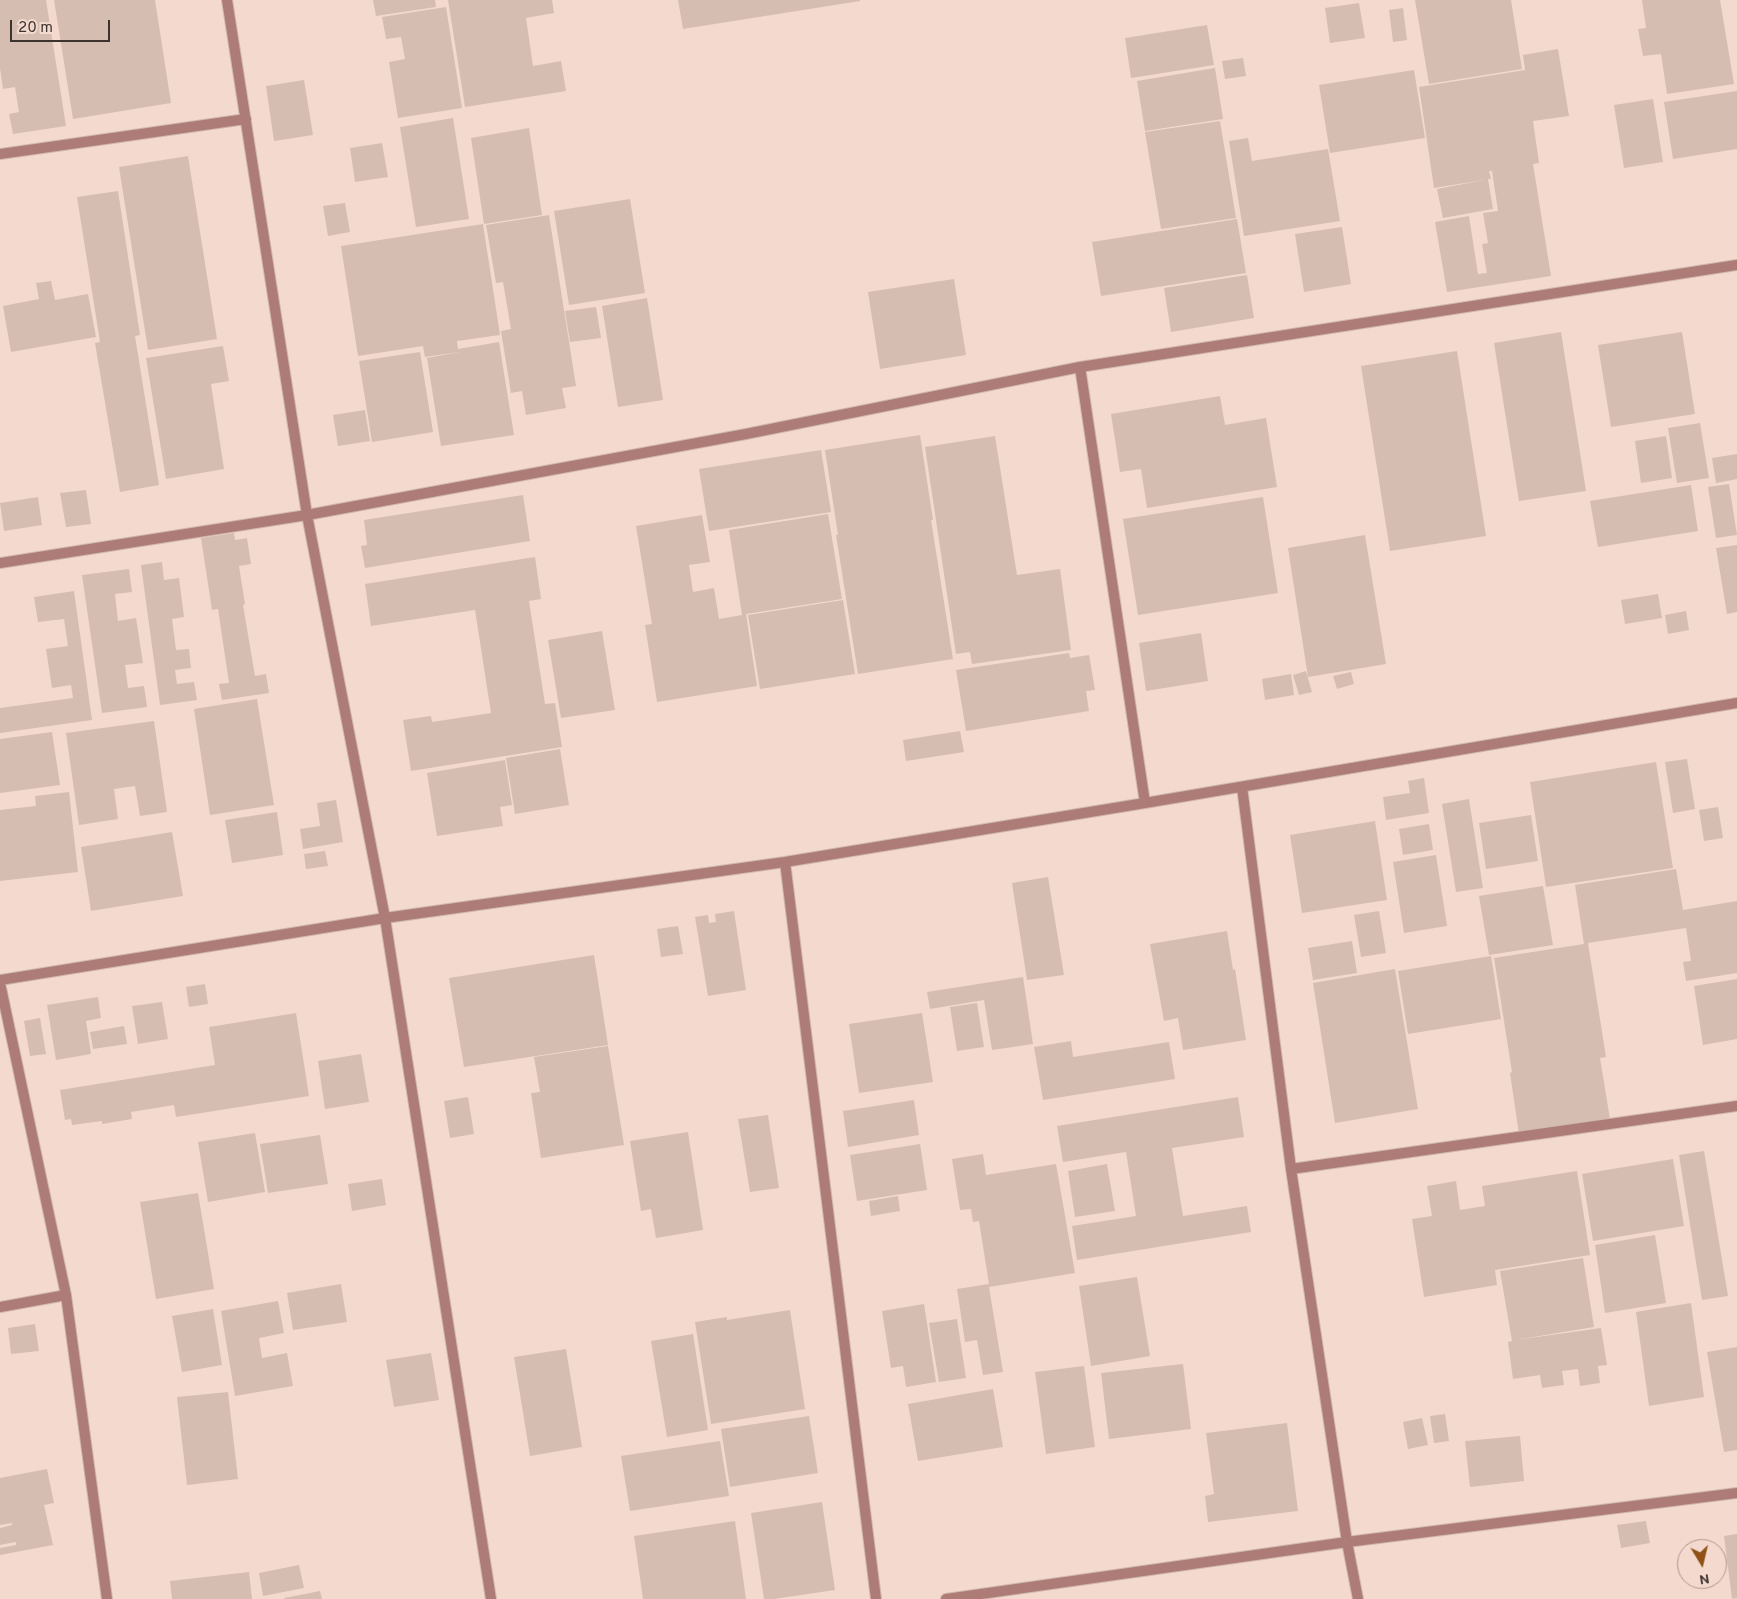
<!DOCTYPE html>
<style>
body{margin:0}
#map{position:relative;width:1737px;height:1599px;overflow:hidden;background:#f4d9ce;font-family:Overpass,sans-serif}
canvas{display:block}
.north{position:absolute;left:1677px;top:1539px;width:50px;height:50px;box-sizing:border-box;background:#f4d9ce;border:1px solid #ab978e;border-radius:50%;rotate:171deg;font-size:14px;font-weight:700;line-height:20px;text-align:center;color:#3e342f}
.north::after{content:'';display:block;margin:auto;width:18px;height:22px;background:#8f5116;clip-path:polygon(50% 0,100% 100%,50% 72%,0 100%)}
.scale{position:absolute;left:10px;top:20px;width:100px;height:22px;box-sizing:border-box;border:2px solid #3e342f;border-top:0;padding-left:6px;font-size:15px;line-height:18px;white-space:nowrap;color:#3e342f;-webkit-text-stroke:4px #f4d9ce;paint-order:stroke}
</style>
<div id="map">
<canvas width="1737" height="1599"></canvas>
<div class="north">N</div>
<div class="scale">20 m</div>
</div>
<script>
const g = document.querySelector('canvas').getContext('2d');
g.lineJoin = 'round';
function paint(path, color) { g.fillStyle = color; g.fill(path, 'evenodd'); }
const toPath = rows => new Path2D(rows.map(r => 'M' + r).join(''));
function trace(path, color, width, dash) { g.strokeStyle = color; g.lineWidth = width; g.lineCap = dash ? 'butt' : 'round'; g.setLineDash(dash || []); g.stroke(path); }
const building = toPath([
 [0,0,46,0,66,126,13,134,9,114,19,112,15,87,3,89,0,68],
 [54,0,155,0,171,103,73,119],
 [373,0,435,0,436,7,376,16],
 [448,0,552,0,554,13,526,18,533,66,561,61,566,91,465,107],
 [678,0,860,0,860,1,683,29],
 [1415,0,1511,0,1522,69,1429,84],
 [1642,0,1720,0,1734,84,1667,94,1661,54,1643,56,1638,29,1646,28],
 [1359,3,1365,38,1330,43,1325,8],
 [446,7,462,108,398,118,389,62,405,59,401,37,386,39,382,17],
 [1403,8,1407,40,1393,42,1389,10],
 [1207,25,1214,65,1131,78,1125,38],
 [1558,49,1569,116,1533,121,1539,163,1533,164,1551,276,1447,292,1435,222,1469,216,1478,274,1487,273,1482,244,1488,243,1483,213,1498,211,1492,171,1489,171,1491,179,1488,179,1493,209,1443,218,1437,189,1484,180,1434,188,1419,87,1525,70,1523,55],
 [1243,58,1246,76,1225,79,1222,61],
 [1215,68,1223,119,1145,131,1137,81],
 [1414,70,1425,138,1330,153,1319,85],
 [304,80,313,135,274,141,266,86],
 [1737,91,1737,149,1673,159,1664,102],
 [1653,99,1663,162,1624,168,1614,105],
 [453,118,469,219,416,227,400,127],
 [1220,121,1236,218,1161,229,1145,132],
 [529,128,542,215,484,224,471,138],
 [1248,138,1252,161,1328,149,1340,221,1244,236,1229,141],
 [382,143,388,177,355,182,350,148],
 [188,156,217,339,148,350,119,167],
 [118,191,140,335,135,336,159,485,120,492,95,343,100,342,77,197],
 [630,199,645,293,569,305,554,211],
 [345,203,350,232,328,236,323,206],
 [549,215,576,386,562,388,566,408,526,415,522,391,511,393,501,331,511,329,503,282,496,283,486,225],
 [1237,219,1246,273,1101,296,1092,242],
 [483,224,500,335,457,341,458,349,499,342,514,435,441,446,427,358,459,352,425,357,423,346,358,356,341,246],
 [1342,227,1351,284,1304,292,1295,234],
 [1247,275,1254,318,1171,332,1164,288],
 [954,279,966,355,880,369,868,292],
 [51,281,55,300,88,294,96,337,11,352,3,306,39,299,36,283],
 [647,298,663,400,618,407,602,306],
 [596,307,601,338,570,342,565,311],
 [1561,332,1586,491,1519,501,1494,343],
 [1682,332,1695,414,1611,427,1598,345],
 [223,346,229,381,211,384,224,469,166,479,146,358],
 [1457,351,1486,536,1390,551,1361,366],
 [420,352,433,432,372,442,359,361],
 [1220,396,1225,425,1266,418,1277,487,1147,508,1141,469,1120,472,1111,414],
 [365,410,370,441,338,446,333,415],
 [1700,423,1709,478,1677,483,1668,428],
 [920,435,933,520,931,520,953,659,858,674,836,535,838,535,825,450],
 [995,436,1017,575,1060,569,1071,650,972,664,970,652,956,654,925,447],
 [1666,436,1672,478,1641,483,1635,441],
 [821,450,831,512,709,531,699,469],
 [1737,454,1737,479,1716,483,1712,458],
 [1729,484,1737,535,1716,538,1708,487],
 [1691,485,1698,531,1598,547,1590,501],
 [86,490,91,524,66,527,60,493],
 [523,495,530,541,365,568,361,546,367,545,364,520],
 [38,497,42,525,4,531,0,503],
 [1263,497,1278,593,1138,615,1123,519],
 [828,514,842,599,746,614,757,686,657,702,645,625,652,624,636,526,702,515,710,562,689,565,693,592,714,588,719,619,742,615,729,530],
 [234,533,235,540,247,538,251,564,239,566,245,604,243,605,255,676,266,674,269,693,222,700,219,684,229,683,218,609,212,610,201,538],
 [1365,535,1386,664,1308,677,1288,548],
 [1737,545,1737,612,1727,614,1716,548],
 [535,557,541,599,529,601,545,704,555,703,562,747,411,771,403,720,431,716,432,722,491,713,475,610,371,626,365,584],
 [162,562,164,580,179,578,184,617,172,619,176,650,189,649,191,668,175,670,177,684,194,682,197,700,160,705,141,565],
 [129,569,132,592,115,594,118,621,136,618,143,663,125,665,128,688,144,686,147,707,102,713,82,575],
 [74,591,92,720,0,733,0,708,73,698,71,685,52,688,46,649,68,646,64,619,38,622,34,597],
 [1658,594,1662,618,1625,624,1621,600],
 [843,600,855,674,760,689,748,615],
 [1686,611,1689,630,1668,634,1665,615],
 [602,631,615,710,561,718,548,640],
 [1201,633,1208,681,1146,691,1139,643],
 [1069,653,1070,658,1089,655,1095,690,1086,691,1089,711,966,731,956,670],
 [1306,671,1312,692,1299,695,1293,675],
 [1351,672,1354,684,1337,689,1333,676],
 [1291,674,1294,695,1265,700,1262,679],
 [257,699,274,805,210,815,194,709],
 [154,721,167,812,140,816,135,786,114,789,118,819,79,825,66,733],
 [960,731,964,752,906,761,903,740],
 [52,732,60,785,0,793,0,739],
 [560,749,569,805,515,814,506,758],
 [1687,759,1695,809,1673,813,1665,762],
 [505,760,512,805,500,807,503,826,437,836,427,773],
 [1656,762,1673,868,1546,887,1530,782],
 [1424,778,1429,813,1386,820,1383,797,1410,793,1408,781],
 [69,792,78,872,0,881,0,810,36,806,35,796],
 [1469,799,1483,888,1456,892,1442,804],
 [336,800,343,842,303,849,300,829,320,826,317,803],
 [1718,807,1723,838,1704,841,1699,810],
 [277,812,283,855,232,863,225,820],
 [1531,815,1538,861,1486,869,1479,823],
 [1375,821,1387,900,1302,913,1290,835],
 [1429,824,1433,850,1403,855,1399,829],
 [172,832,183,896,91,911,81,847],
 [325,851,328,866,306,869,304,854],
 [1436,855,1447,926,1404,933,1393,862],
 [1676,869,1683,910,1737,901,1737,973,1686,981,1683,962,1691,961,1686,928,1588,943,1606,1057,1600,1058,1610,1119,1519,1134,1510,1073,1512,1072,1494,958,1584,944,1575,885],
 [1048,877,1064,975,1027,980,1012,883],
 [1543,886,1553,945,1489,955,1479,896],
 [734,911,746,990,708,996,695,917,708,915,709,923,716,922,715,914],
 [1379,911,1386,953,1361,957,1354,915],
 [678,926,683,954,661,957,657,929],
 [1227,931,1233,970,1235,969,1246,1040,1183,1050,1178,1018,1164,1021,1150,944],
 [1352,941,1357,973,1313,980,1308,948],
 [594,955,608,1045,464,1067,449,978],
 [1491,956,1501,1019,1408,1034,1398,971],
 [1395,969,1418,1109,1335,1123,1313,983],
 [1023,977,1033,1044,992,1050,984,1000,930,1009,927,992],
 [1737,979,1737,1039,1703,1045,1694,986],
 [205,984,208,1004,189,1007,186,987],
 [98,997,101,1018,86,1021,91,1054,56,1060,47,1005],
 [162,1002,168,1039,138,1044,132,1006],
 [977,1003,984,1047,957,1051,950,1007],
 [296,1013,309,1096,176,1117,174,1105,131,1112,132,1119,102,1124,102,1121,72,1125,71,1119,65,1120,60,1090,215,1065,209,1027],
 [922,1013,933,1082,859,1093,849,1024],
 [40,1018,46,1054,30,1056,24,1021],
 [124,1026,127,1044,93,1049,90,1032],
 [1071,1041,1073,1057,1169,1042,1175,1079,1043,1100,1034,1047],
 [608,1046,624,1145,541,1158,531,1093,540,1092,534,1057],
 [361,1054,369,1102,325,1109,318,1061],
 [468,1097,474,1134,450,1138,444,1101],
 [1238,1097,1244,1137,1172,1148,1183,1216,1247,1206,1251,1232,1077,1260,1072,1226,1136,1216,1126,1152,1063,1162,1057,1126],
 [914,1100,919,1135,848,1147,843,1111],
 [768,1115,779,1188,750,1192,738,1119],
 [688,1132,703,1230,656,1238,651,1209,641,1211,630,1141],
 [255,1133,265,1192,208,1202,198,1142],
 [320,1135,328,1184,268,1193,260,1144],
 [920,1144,927,1190,857,1201,850,1155],
 [1704,1151,1728,1296,1702,1300,1679,1155],
 [983,1154,986,1175,1056,1164,1075,1273,989,1287,1003,1372,983,1375,977,1340,965,1342,957,1289,989,1284,979,1221,973,1222,971,1209,960,1210,952,1159],
 [1673,1159,1684,1226,1593,1241,1582,1174],
 [1107,1164,1115,1211,1075,1217,1068,1171],
 [1577,1171,1590,1255,1495,1270,1497,1285,1424,1297,1412,1219,1432,1216,1427,1186,1456,1181,1460,1210,1485,1206,1482,1186],
 [382,1179,386,1205,352,1211,348,1184],
 [198,1193,214,1289,156,1299,140,1202],
 [898,1196,900,1211,871,1216,869,1201],
 [1655,1235,1666,1303,1605,1313,1595,1245],
 [1583,1258,1594,1327,1515,1340,1601,1328,1607,1365,1598,1366,1600,1383,1580,1386,1578,1369,1562,1371,1564,1385,1542,1388,1540,1375,1513,1379,1508,1342,1512,1341,1500,1271],
 [1137,1277,1150,1356,1091,1366,1079,1286],
 [341,1284,347,1322,293,1330,287,1293],
 [278,1301,284,1333,259,1338,262,1358,287,1353,293,1386,235,1396,221,1311],
 [1691,1303,1704,1397,1649,1406,1636,1312],
 [924,1304,936,1382,906,1387,903,1366,891,1368,882,1311],
 [213,1309,222,1365,182,1372,172,1316],
 [790,1310,805,1409,711,1424,695,1322,727,1317,727,1320],
 [957,1319,966,1378,939,1382,929,1323],
 [35,1324,39,1351,11,1354,8,1328],
 [693,1334,708,1430,667,1437,651,1341],
 [1737,1347,1737,1450,1724,1452,1707,1352],
 [566,1349,582,1447,530,1456,514,1357],
 [431,1353,439,1400,394,1407,386,1360],
 [1183,1364,1191,1429,1109,1439,1101,1373],
 [1084,1366,1095,1447,1046,1454,1035,1372],
 [993,1389,1003,1447,918,1461,908,1404],
 [228,1392,238,1479,187,1485,177,1397],
 [1445,1414,1449,1441,1434,1443,1430,1416],
 [809,1416,818,1473,730,1487,721,1429],
 [1422,1418,1428,1445,1408,1449,1403,1422],
 [1287,1423,1298,1511,1208,1522,1205,1496,1214,1494,1206,1433],
 [1520,1436,1524,1481,1470,1487,1465,1441],
 [720,1441,729,1496,630,1511,621,1456],
 [47,1469,54,1503,44,1505,53,1545,0,1555,0,1548,16,1545,16,1542,0,1545,0,1528,12,1525,12,1523,0,1525,0,1478],
 [822,1502,835,1590,774,1599,764,1599,751,1513],
 [735,1521,746,1599,643,1599,634,1536],
 [1646,1521,1650,1543,1621,1548,1617,1525],
 [1737,1534,1737,1598,1732,1599,1724,1536],
 [299,1565,304,1588,263,1596,259,1573],
 [249,1572,252,1599,172,1599,170,1581],
 [320,1591,322,1599,284,1599,284,1598]
]);
const minor = toPath([
 [227,0,307,515,385,918,491,1599],
 [0,154,246,119],
 [1080,367,1145,803],
 [0,563,307,515,746,434,1080,367,1737,265],
 [1242,787,1291,1169,1347,1542,1358,1599],
 [785,862,876,1599],
 [0,980,385,918,785,862,1145,803,1737,703],
 [0,983,66,1295,107,1599],
 [1291,1169,1737,1106],
 [0,1307,66,1295],
 [946,1599,1347,1542,1737,1493]
]);
paint(building, '#d6bdb2');
trace(minor, '#d0b8ae', 12);
trace(minor, '#ad7c76', 10);
</script>
